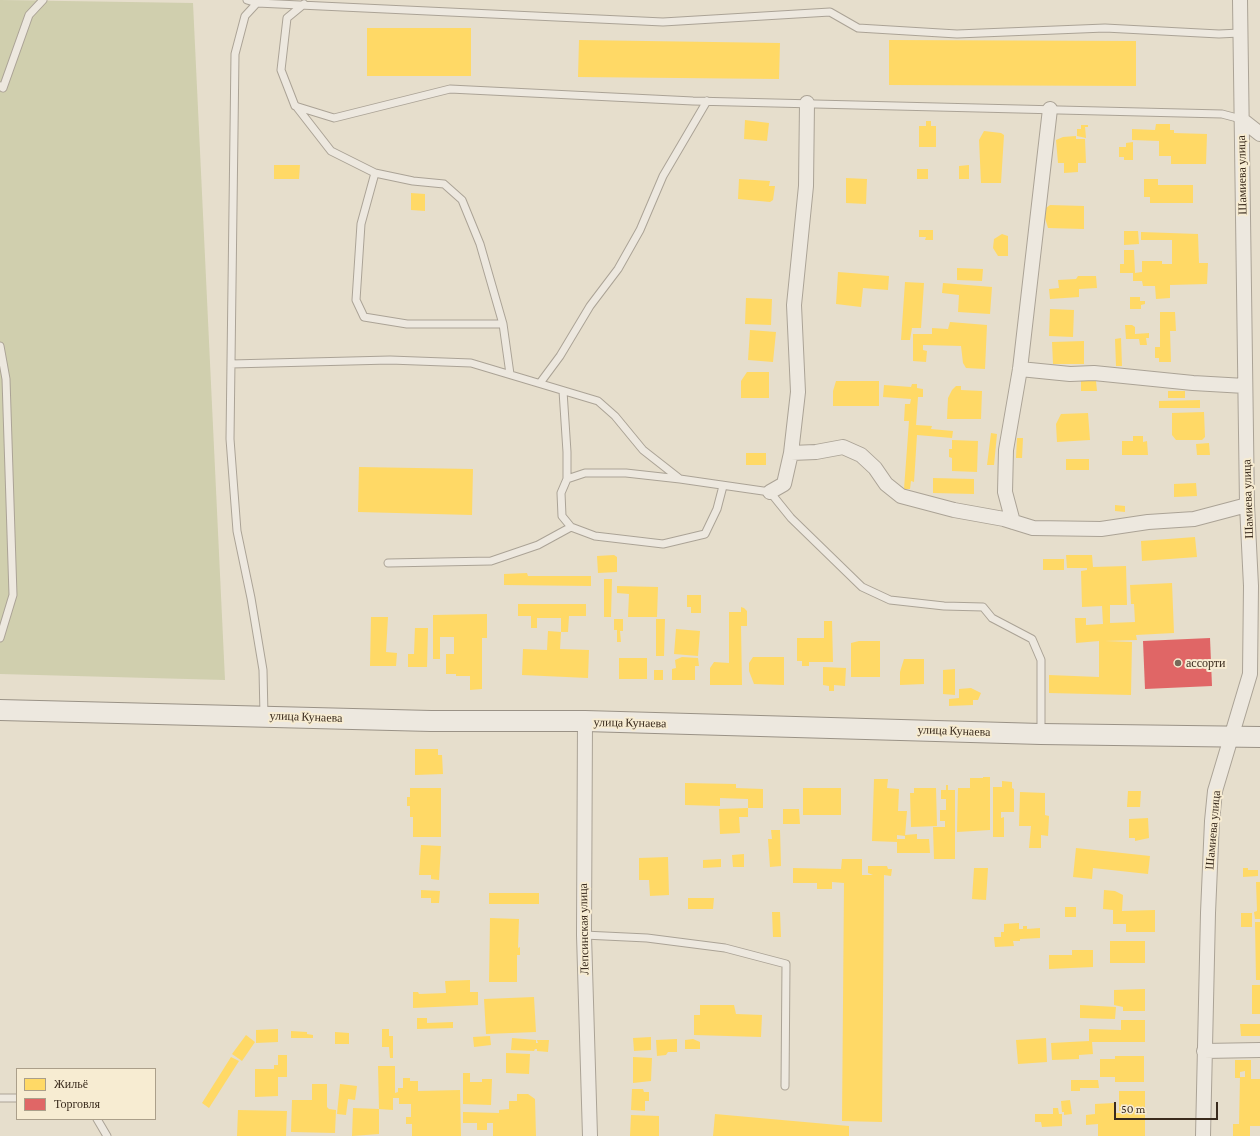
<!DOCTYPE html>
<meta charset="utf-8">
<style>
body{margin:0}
#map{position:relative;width:1260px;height:1136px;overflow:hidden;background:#e6decc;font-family:"Crimson Pro",serif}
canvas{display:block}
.legend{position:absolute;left:16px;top:1068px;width:140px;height:52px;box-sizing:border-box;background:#f7ecd2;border:1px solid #ab9f8a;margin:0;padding:5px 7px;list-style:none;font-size:12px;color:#3a2b1d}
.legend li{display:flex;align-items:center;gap:8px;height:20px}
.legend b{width:20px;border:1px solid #ab9f8a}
.scale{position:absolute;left:1114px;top:1102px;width:104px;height:18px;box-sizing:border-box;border:2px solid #3a2b1d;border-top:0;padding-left:5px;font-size:12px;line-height:14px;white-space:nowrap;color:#3a2b1d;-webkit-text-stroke:3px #f7ecd2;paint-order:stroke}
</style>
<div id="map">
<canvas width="1260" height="1136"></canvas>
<ul class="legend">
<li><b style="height:11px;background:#ffd966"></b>Жильё</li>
<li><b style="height:11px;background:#e06666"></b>Торговля</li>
</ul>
<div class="scale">50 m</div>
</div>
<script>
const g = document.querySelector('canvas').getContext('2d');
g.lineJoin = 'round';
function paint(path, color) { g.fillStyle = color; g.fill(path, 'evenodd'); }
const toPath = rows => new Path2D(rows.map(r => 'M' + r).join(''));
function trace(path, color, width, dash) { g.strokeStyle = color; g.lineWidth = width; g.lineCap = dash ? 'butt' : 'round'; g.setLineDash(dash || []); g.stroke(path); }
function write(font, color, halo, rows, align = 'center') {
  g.font = font + ' "Crimson Pro",serif'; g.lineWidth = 4; g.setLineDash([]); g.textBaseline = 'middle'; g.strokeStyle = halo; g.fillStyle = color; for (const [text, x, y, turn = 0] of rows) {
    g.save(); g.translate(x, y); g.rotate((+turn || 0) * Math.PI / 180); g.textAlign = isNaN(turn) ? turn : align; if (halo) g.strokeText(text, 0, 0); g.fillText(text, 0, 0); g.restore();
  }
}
const cemetery = toPath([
 [0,0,193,3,225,680,0,674]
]);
const homes = toPath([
 [367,28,471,28,471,76,367,76],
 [579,40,780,43,779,79,578,77],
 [889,40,1136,41,1136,86,889,85],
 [745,120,769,123,767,141,744,139],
 [926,121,931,121,931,126,936,126,936,147,919,147,919,126,926,126],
 [1156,124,1170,124,1170,130,1174,130,1174,133,1207,134,1206,164,1171,164,1171,156,1159,156,1159,141,1132,140,1132,129,1155,130],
 [1081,125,1088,125,1088,127,1085,127,1086,138,1077,136,1077,129,1081,129],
 [984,131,1001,133,1004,135,1001,183,981,183,979,140],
 [1076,136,1076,139,1085,139,1086,163,1078,163,1078,172,1064,173,1064,163,1058,163,1056,140,1063,137],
 [1133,142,1133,160,1124,160,1124,157,1119,157,1119,147,1126,147,1126,143],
 [274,165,300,165,299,179,274,179],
 [969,165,969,179,959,179,959,166],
 [917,169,928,169,928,179,917,179],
 [846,178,867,179,866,204,846,203],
 [739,179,770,181,769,186,775,186,773,200,770,202,738,199],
 [1144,179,1158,179,1158,185,1193,185,1193,203,1150,203,1150,197,1144,197],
 [411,193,425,194,425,211,411,210],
 [1050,205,1084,206,1084,229,1048,228,1045,218,1046,208],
 [919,230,933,230,933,240,925,240,926,237,919,237],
 [1124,231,1138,231,1139,244,1124,245],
 [1141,232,1198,234,1199,263,1208,263,1207,284,1170,285,1170,298,1156,299,1155,286,1143,286,1142,281,1133,281,1133,273,1120,273,1120,264,1124,264,1124,250,1134,250,1135,273,1142,272,1142,261,1162,261,1162,264,1172,264,1172,240,1141,240],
 [1002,234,1008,236,1008,256,998,256,993,248,994,239],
 [957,268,983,269,982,281,957,280],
 [838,272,889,276,888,290,863,288,861,307,836,304],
 [1078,276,1096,276,1097,288,1079,289,1079,297,1050,299,1049,289,1059,288,1058,280,1076,279],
 [905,282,924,283,921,328,912,328,910,340,901,340],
 [943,283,992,287,990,314,958,312,959,295,942,293],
 [1130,297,1140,297,1140,301,1145,301,1145,304,1141,305,1141,309,1130,309],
 [746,298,772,299,771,325,745,324],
 [1050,309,1074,310,1073,337,1049,336],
 [1160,312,1175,312,1176,331,1170,331,1171,362,1159,362,1159,358,1155,358,1155,347,1160,347],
 [950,322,987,325,985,369,966,368,963,363,961,346,923,345,923,350,927,351,926,362,913,361,913,334,932,334,932,328,948,329],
 [1125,325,1132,325,1135,327,1135,334,1149,333,1149,338,1146,338,1147,345,1140,345,1139,339,1126,339],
 [750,330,776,332,773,362,748,360],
 [1121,338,1122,366,1116,366,1115,339],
 [1084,341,1084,364,1053,364,1052,342],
 [747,372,769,372,769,398,741,398,741,381],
 [836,381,879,381,879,406,833,406,833,391],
 [1081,381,1096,381,1097,391,1081,391],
 [912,384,917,384,917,388,923,389,923,397,918,397,916,425,932,426,931,429,953,431,952,438,917,435,914,482,911,481,910,489,904,489,909,421,904,421,905,404,910,404,911,399,883,397,884,385,911,387],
 [956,386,961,386,961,390,982,391,981,419,947,419,948,398,952,390],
 [1168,391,1185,391,1185,398,1168,398],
 [1200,400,1200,408,1159,408,1159,401],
 [1204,412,1205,437,1202,440,1176,440,1172,435,1172,413],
 [1088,413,1090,440,1057,442,1056,424,1061,414],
 [991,433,997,434,994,465,987,465],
 [1133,436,1143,436,1143,442,1147,441,1148,455,1122,455,1122,441,1133,441],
 [1017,438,1023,438,1022,458,1016,458],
 [952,440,978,441,977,472,952,471,952,458,949,457,949,449,952,449],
 [1209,443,1210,455,1197,455,1196,444],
 [746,453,766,453,766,465,746,465],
 [1066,459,1089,459,1089,470,1066,470],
 [359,467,473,469,472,515,358,512],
 [933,478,974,479,974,494,933,493],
 [1196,483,1197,496,1174,497,1174,484],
 [1115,505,1125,506,1125,512,1115,511],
 [1195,537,1197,557,1142,561,1141,541],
 [614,555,617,557,617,572,598,573,597,556],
 [1066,555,1092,555,1093,567,1126,566,1127,605,1110,605,1110,623,1135,622,1134,604,1131,604,1130,585,1172,583,1174,633,1136,635,1137,640,1105,641,1132,642,1131,695,1049,693,1049,675,1099,677,1099,641,1076,643,1075,618,1086,618,1086,625,1103,624,1102,606,1082,607,1081,571,1087,570,1087,568,1067,568],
 [1043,559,1064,559,1064,570,1043,570],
 [527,573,528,576,591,576,591,586,504,585,504,574],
 [604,579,612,579,611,617,604,617],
 [617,586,658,587,657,617,628,617,629,594,617,593],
 [687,595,701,595,701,613,691,613,691,607,687,607],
 [518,604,586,604,586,616,569,616,568,632,561,632,561,618,537,618,537,628,531,628,531,616,518,616],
 [741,607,744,608,747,611,747,626,741,626,742,685,710,685,710,668,714,662,729,663,729,612,741,612],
 [487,614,487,638,482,638,482,689,470,690,470,676,456,676,456,674,446,674,446,654,454,654,454,637,440,637,440,659,433,659,433,615],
 [371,617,388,617,386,652,397,653,396,666,370,666],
 [614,619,623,619,623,631,620,631,621,642,617,642,617,630,614,630],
 [656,619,665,619,664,656,656,656],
 [824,621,832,621,833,662,809,662,809,666,802,666,802,661,797,661,797,638,824,638],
 [415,628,428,628,427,667,408,667,408,654,414,654],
 [676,629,700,631,698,656,674,654],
 [548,631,561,632,560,649,589,650,588,678,522,675,523,649,547,650],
 [859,641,880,641,880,677,851,677,851,643],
 [682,657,698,658,699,666,695,666,695,680,672,680,672,669,676,668,675,660],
 [753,657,784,657,784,685,754,684,749,671,749,663],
 [619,658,647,658,647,679,619,679],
 [904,659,924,659,924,684,900,685,900,672],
 [823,667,846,668,845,686,834,685,834,691,829,691,829,686,823,685],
 [955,669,955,695,943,694,943,670],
 [654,670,663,670,663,680,654,680],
 [971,688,981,693,978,700,973,700,973,705,949,706,949,699,959,698,959,689],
 [415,749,438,749,438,755,442,755,443,774,415,775],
 [983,777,990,777,990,830,957,832,958,788,970,788,970,778,983,778],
 [874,779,888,779,887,788,899,789,898,811,907,811,905,836,897,835,897,839,905,839,905,835,917,834,917,839,929,839,930,853,897,853,897,842,872,841],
 [1002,781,1012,782,1012,788,1014,789,1014,812,1001,812,1001,818,1004,817,1004,837,993,837,993,787,1002,787],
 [685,783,736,784,736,788,763,789,763,808,748,808,748,799,720,798,720,806,685,805],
 [946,785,948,785,948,790,955,790,955,859,934,859,933,827,945,827,945,821,940,821,940,810,946,810,946,799,941,799,941,790,946,790],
 [410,788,441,788,441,837,413,837,413,817,410,817,410,806,407,806,407,797,410,797],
 [803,788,841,788,841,815,803,815],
 [914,788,936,788,937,826,911,827,910,793,914,793],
 [1128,791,1141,791,1140,807,1127,807],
 [1020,792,1045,793,1045,815,1049,816,1048,836,1041,835,1041,848,1029,848,1031,826,1019,826],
 [748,808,748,817,739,817,740,833,720,834,719,809],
 [783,809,799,809,800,824,783,824],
 [1148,818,1149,838,1135,841,1135,838,1129,838,1129,819],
 [771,830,780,830,781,866,770,867,768,839,772,839],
 [421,845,441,846,439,880,431,879,431,875,419,875],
 [1076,848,1150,856,1148,874,1093,868,1092,879,1073,877],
 [744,854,744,867,733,867,732,855],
 [668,857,669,895,650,896,649,880,639,880,639,858],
 [721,859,721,867,703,868,703,860],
 [842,859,862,859,862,875,873,875,868,873,868,866,887,866,888,869,892,869,891,876,884,875,882,1122,842,1121,844,883,832,882,832,889,817,889,817,883,793,883,793,868,841,869],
 [974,868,988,868,986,900,972,899],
 [1243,868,1248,868,1248,870,1258,870,1258,876,1243,877],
 [1256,882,1260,882,1260,919,1255,919,1254,912,1257,911],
 [421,890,440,891,439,903,431,903,431,898,421,898],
 [1104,890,1115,891,1123,895,1122,911,1155,910,1155,932,1126,932,1126,924,1113,924,1113,910,1103,909],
 [489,893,539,893,539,904,489,904],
 [688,898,714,898,713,909,688,909],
 [1065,907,1076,907,1076,917,1065,917],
 [772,912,780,912,781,937,773,937],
 [1241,913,1252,913,1252,927,1241,927],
 [490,918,519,919,518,948,520,947,520,955,517,955,517,982,489,982],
 [1255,922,1260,922,1260,980,1256,980],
 [1019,923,1019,929,1023,929,1023,926,1027,926,1027,929,1040,928,1040,938,1020,939,1020,941,1013,941,1014,946,995,947,994,937,1001,937,1001,932,1004,932,1004,924],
 [1110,941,1145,941,1145,963,1110,963],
 [1072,950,1093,950,1093,967,1049,969,1049,955,1072,955],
 [470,980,470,992,478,992,478,1005,413,1008,413,992,418,992,419,994,446,993,445,981],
 [1252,985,1260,985,1260,1014,1252,1014],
 [1145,989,1145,1011,1123,1011,1123,1007,1114,1005,1114,990],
 [534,997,536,1032,486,1034,484,999],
 [700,1005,734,1005,736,1014,762,1015,761,1037,694,1035,694,1015,700,1015],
 [1080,1005,1116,1007,1115,1019,1080,1018],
 [417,1018,427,1018,427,1023,453,1022,453,1028,417,1029],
 [1121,1020,1145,1020,1145,1042,1092,1042,1093,1054,1079,1055,1079,1059,1052,1060,1051,1043,1089,1041,1089,1029,1121,1030],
 [1240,1024,1260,1024,1260,1036,1241,1036],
 [278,1029,278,1042,256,1043,256,1030],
 [382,1029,389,1029,389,1036,393,1036,393,1058,390,1058,389,1047,382,1047],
 [291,1031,307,1032,307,1034,313,1035,313,1038,291,1038],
 [335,1032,349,1033,349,1044,335,1044],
 [246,1035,255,1042,242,1061,232,1054],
 [490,1036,491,1045,474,1047,473,1037],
 [651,1037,651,1050,634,1051,633,1038],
 [512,1038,536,1040,536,1043,538,1043,537,1040,549,1040,548,1052,537,1051,537,1049,535,1049,534,1051,511,1050],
 [1046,1038,1047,1062,1018,1064,1016,1040],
 [677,1039,677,1052,668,1052,666,1055,657,1056,656,1040],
 [693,1039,700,1042,700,1049,685,1049,685,1040],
 [506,1053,530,1054,529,1074,506,1073],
 [278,1055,287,1055,287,1077,278,1077,278,1096,255,1097,255,1069,274,1069,274,1065,278,1065],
 [1115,1056,1144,1056,1144,1082,1115,1082,1115,1077,1100,1077,1100,1059,1115,1059],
 [231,1057,239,1061,209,1108,202,1103],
 [633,1057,652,1058,651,1081,633,1083],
 [1235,1060,1251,1060,1251,1079,1260,1079,1260,1126,1250,1126,1250,1136,1233,1136,1233,1124,1239,1124,1240,1077,1245,1077,1245,1071,1240,1072,1240,1078,1235,1078],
 [378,1066,395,1066,395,1093,398,1092,398,1088,403,1088,403,1078,410,1078,410,1081,418,1081,418,1091,460,1090,461,1136,412,1136,412,1124,406,1124,406,1117,411,1117,411,1104,399,1104,399,1098,393,1098,393,1110,379,1109],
 [463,1073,470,1073,470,1082,482,1082,482,1079,492,1079,491,1105,463,1104],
 [1071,1080,1098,1080,1099,1088,1080,1088,1080,1091,1071,1091],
 [312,1084,327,1084,327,1107,329,1109,336,1110,335,1133,291,1132,292,1100,312,1100],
 [340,1084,357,1086,355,1100,348,1099,346,1115,337,1114],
 [632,1089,643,1089,644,1092,649,1092,649,1101,645,1101,645,1111,631,1110],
 [1119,1091,1145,1091,1145,1136,1098,1136,1098,1124,1086,1125,1086,1115,1095,1114,1095,1104,1114,1103,1114,1113,1123,1113,1123,1111,1119,1111],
 [517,1094,528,1094,535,1099,536,1136,493,1136,493,1123,487,1123,487,1130,477,1130,477,1123,463,1123,463,1112,499,1113,499,1110,509,1109,509,1101,517,1101],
 [1070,1100,1072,1114,1064,1115,1064,1112,1062,1112,1061,1101],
 [353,1108,379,1109,379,1134,352,1136],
 [1053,1108,1058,1108,1059,1114,1062,1114,1062,1126,1042,1127,1041,1122,1035,1122,1035,1114,1053,1114],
 [238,1110,287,1111,286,1136,237,1136],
 [715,1114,849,1126,849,1136,713,1136],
 [631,1115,659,1116,659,1136,630,1136]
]);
const shops = toPath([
 [1210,638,1212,686,1145,689,1143,641]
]);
const lane = toPath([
 [247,0,257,3,663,22,830,12,858,28,957,34,1105,28,1219,34,1240,33],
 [257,3,245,16,235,54,230,439,237,531,251,598,263,670,264,716],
 [304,4,287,18,281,70,295,106,334,118,450,89,693,101,1222,114,1241,119],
 [0,86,3,88,29,15,43,0],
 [296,106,331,151,375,173,413,181,444,184,462,200,480,244,503,324,510,374],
 [375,173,361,224,356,300,364,317,407,324,503,324],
 [0,346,6,379,13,595,0,638],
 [231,364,390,360,471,363,598,401,615,416,643,450,680,479,770,492,791,518,862,587,890,600,944,606,983,607,992,618,1032,639,1041,660,1041,734],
 [540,383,560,356,590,306,618,269,640,230,663,176,707,101],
 [563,391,567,452,567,479],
 [680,479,626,473,585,473,567,479,561,493,562,516,571,527,595,536,663,544,705,534,717,509,723,486],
 [388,563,491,561,538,545,571,527],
 [584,935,647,938,725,948,786,964,785,1086],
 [0,1098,17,1098],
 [97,1119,107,1136]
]);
const street = toPath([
 [1241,119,1260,134],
 [1020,369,1070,374,1094,373,1193,383,1245,386],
 [791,453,816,452,843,447,861,455,875,468,886,484,901,496,954,510,1004,519,1033,528,1101,529,1148,522,1194,519,1247,505],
 [770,492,784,484,791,453,798,392,794,305,806,186,807,103],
 [1013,522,1005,492,1006,450,1020,369,1050,109],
 [585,721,584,935,590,1136],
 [1204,1051,1260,1050],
 [1203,1136,1208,913,1212,821,1215,791,1250,674,1251,586,1247,505,1240,0]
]);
const secondary = toPath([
 [0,710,431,721,585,721,1041,734,1260,737]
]);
const markers = [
 [1178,663,4,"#766a5a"]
];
const streetNames = [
 ["Шамиева улица",1242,175,-91],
 ["Шамиева улица",1248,499,-92],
 ["улица Кунаева",306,717,2],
 ["улица Кунаева",630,723,1],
 ["улица Кунаева",954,731,2],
 ["Шамиева улица",1213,830,-85],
 ["Лепсинская улица",584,929,-91]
];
const poiNames = [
 ["ассорти",1186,663]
];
paint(cemetery, '#d0cfae');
paint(homes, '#ffd966');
paint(shops, '#e06666');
trace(lane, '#aba396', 9);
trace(street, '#aba396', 16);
trace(secondary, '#9a9286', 22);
trace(lane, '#ede8df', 7);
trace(street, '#ede8df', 14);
trace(secondary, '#ede8df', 20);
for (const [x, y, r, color] of markers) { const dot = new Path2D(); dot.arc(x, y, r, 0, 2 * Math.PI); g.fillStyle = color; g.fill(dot); trace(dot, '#f7ecd2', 1.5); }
write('12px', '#3a2b1d', '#f7ecd2', streetNames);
write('12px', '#3a2b1d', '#f7ecd2', poiNames, 'left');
</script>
